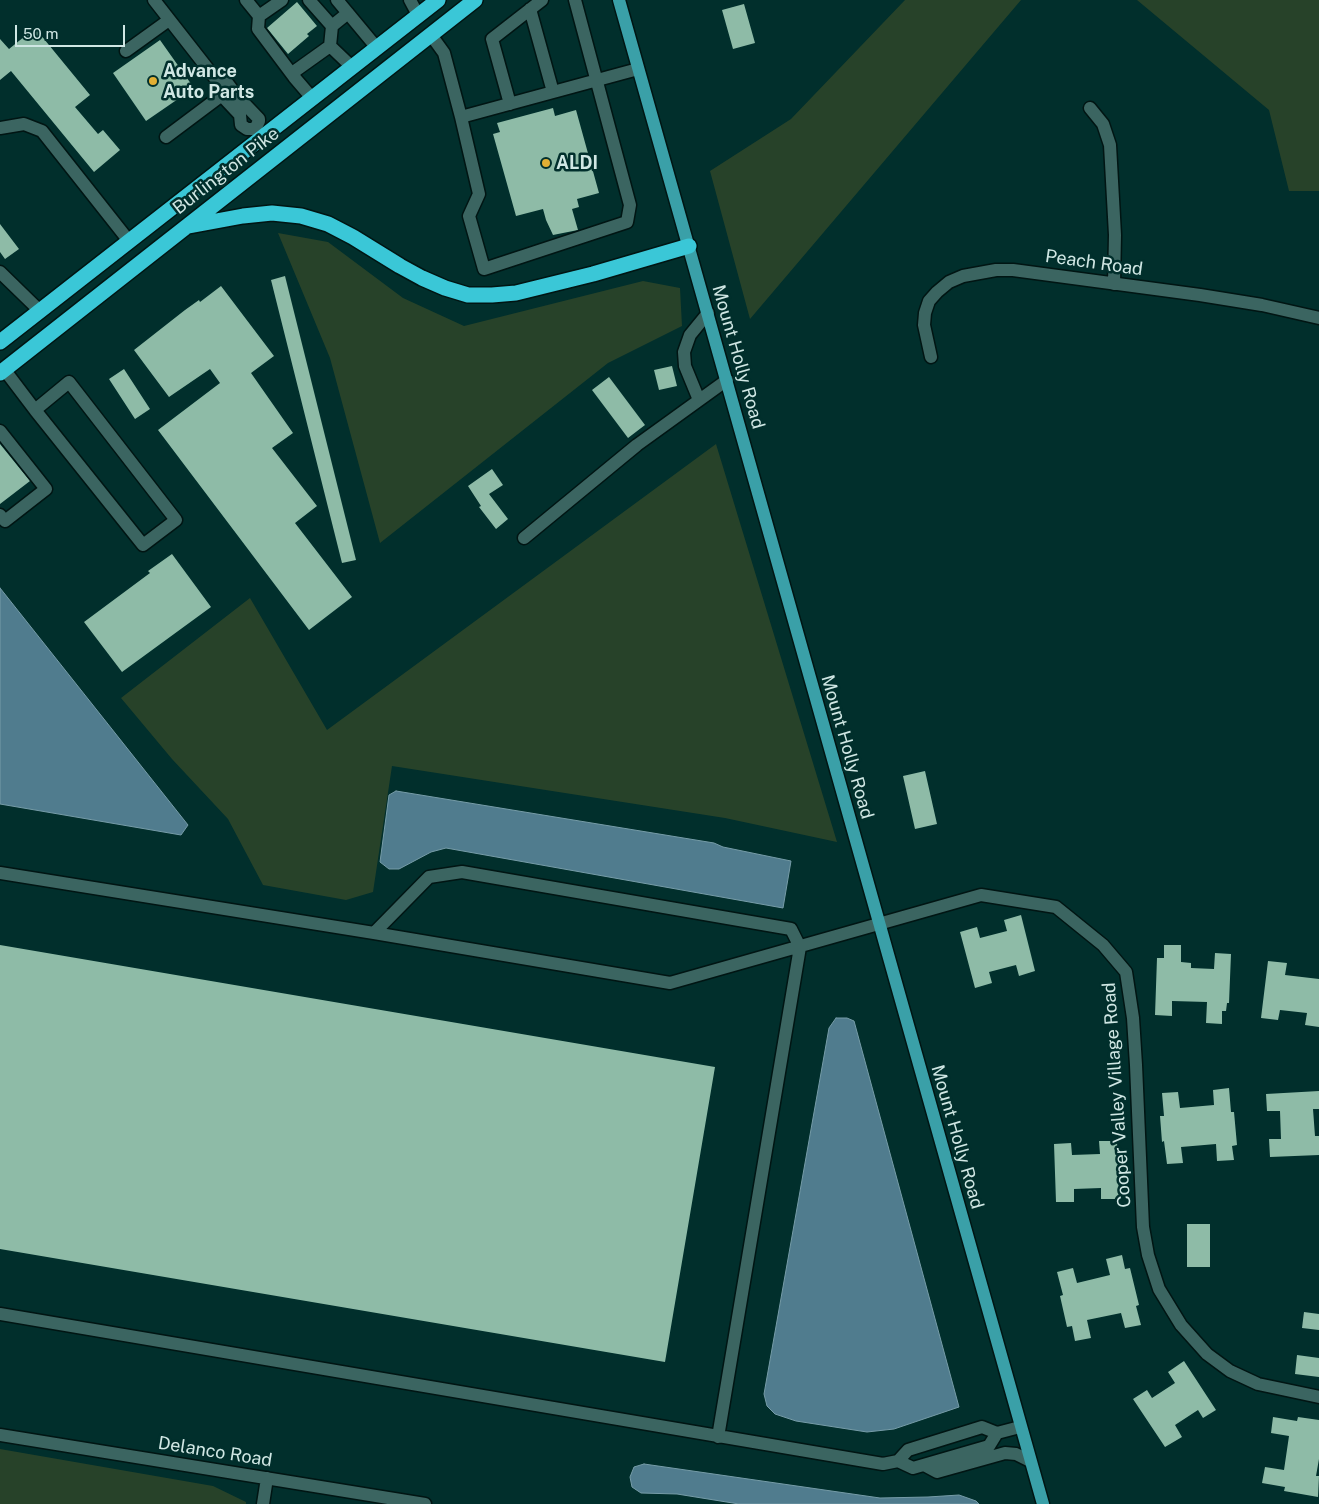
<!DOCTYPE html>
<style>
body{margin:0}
#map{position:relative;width:1319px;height:1504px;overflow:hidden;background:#012f2c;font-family:"Public Sans",sans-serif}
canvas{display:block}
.scale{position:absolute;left:15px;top:25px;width:110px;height:22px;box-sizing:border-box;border:2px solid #d0e7e4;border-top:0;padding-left:6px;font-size:15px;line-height:18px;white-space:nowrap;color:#d0e7e4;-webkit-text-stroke:4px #012f2c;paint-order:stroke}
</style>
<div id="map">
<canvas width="1319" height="1504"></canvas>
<div class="scale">50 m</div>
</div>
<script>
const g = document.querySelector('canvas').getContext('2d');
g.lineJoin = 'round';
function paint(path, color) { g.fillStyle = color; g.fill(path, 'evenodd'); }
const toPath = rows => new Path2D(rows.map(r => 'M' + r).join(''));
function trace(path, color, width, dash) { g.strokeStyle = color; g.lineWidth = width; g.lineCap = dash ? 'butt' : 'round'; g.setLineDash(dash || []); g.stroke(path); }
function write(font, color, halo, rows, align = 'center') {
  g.font = font + ' "Public Sans",sans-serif'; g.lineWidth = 5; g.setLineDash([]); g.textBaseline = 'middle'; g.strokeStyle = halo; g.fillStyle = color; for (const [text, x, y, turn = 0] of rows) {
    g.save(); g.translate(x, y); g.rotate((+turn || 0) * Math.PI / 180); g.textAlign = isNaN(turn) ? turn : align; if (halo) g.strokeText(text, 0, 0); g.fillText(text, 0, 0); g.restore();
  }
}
const green = toPath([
 [905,0,1021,0,750,319,710,171,791,119],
 [1137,0,1319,0,1319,191,1289,191,1269,110],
 [278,233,328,242,403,298,464,326,643,281,680,288,682,326,608,363,380,543,330,358],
 [716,444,837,842,725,818,392,766,373,892,346,900,263,885,228,819,172,759,121,698,250,598,327,730],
 [0,1449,213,1486,246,1502,246,1504,0,1504]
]);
const water = toPath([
 [0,588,188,825,181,835,0,804,0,588],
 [396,791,714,843,723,847,791,861,783,908,446,848,431,852,399,869,389,869,380,862,389,795,396,791],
 [836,1018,847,1018,854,1021,959,1407,894,1429,867,1432,796,1421,775,1414,767,1406,764,1394,829,1028,836,1018],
 [644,1464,880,1498,928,1497,959,1495,976,1501,979,1504,739,1504,677,1494,641,1493,632,1487,630,1477,634,1467,644,1464]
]);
const building = toPath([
 [297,2,317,26,307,34,309,36,288,54,267,28],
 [744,4,755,43,733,49,722,10],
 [35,28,90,95,75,107,98,134,103,130,120,150,94,172,11,71,0,80,0,39,9,49],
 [160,40,194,88,146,121,113,73],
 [553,108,555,116,576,110,599,193,577,199,579,207,572,209,578,230,553,235,546,220,543,209,516,216,493,134,500,132,497,123],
 [0,224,19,249,5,259,0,252],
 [285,276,356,560,342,563,271,280],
 [221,286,274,356,251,373,293,433,272,448,317,506,295,523,352,597,309,630,158,430,220,383,210,369,169,397,134,350,185,310,199,300,200,302],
 [672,366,677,386,659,390,654,370],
 [124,369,150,409,135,419,109,379],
 [609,377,645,425,628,438,592,390],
 [0,444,30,481,0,504],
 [492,469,503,485,489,494,508,519,496,529,479,507,481,506,468,486],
 [172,554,211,607,122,672,84,622,150,573,148,571],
 [925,771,937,824,915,829,903,776],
 [1021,915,1035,971,1019,976,1016,965,989,972,992,983,975,988,960,932,977,927,980,938,1007,931,1004,920],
 [0,945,715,1067,665,1362,0,1249],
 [1164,945,1181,945,1181,962,1191,963,1191,968,1214,969,1215,953,1231,954,1229,1003,1227,1003,1226,1011,1222,1011,1222,1024,1206,1023,1207,1002,1172,1001,1172,1016,1155,1015,1157,958,1164,958],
 [1268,961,1287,963,1285,975,1319,979,1319,1027,1305,1025,1307,1013,1280,1010,1278,1020,1261,1018],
 [1229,1088,1231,1112,1234,1112,1237,1145,1232,1146,1234,1160,1217,1161,1216,1144,1181,1147,1183,1163,1167,1164,1164,1141,1162,1142,1160,1116,1164,1116,1162,1093,1178,1092,1180,1108,1214,1105,1213,1090],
 [1319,1091,1319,1109,1313,1109,1315,1136,1319,1136,1319,1155,1270,1157,1269,1139,1281,1139,1280,1111,1267,1111,1266,1094],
 [1099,1141,1117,1141,1119,1199,1101,1199,1101,1188,1074,1189,1074,1202,1056,1202,1054,1144,1071,1143,1072,1155,1100,1154],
 [1187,1224,1210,1224,1210,1267,1187,1267],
 [1122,1255,1125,1269,1130,1268,1139,1305,1136,1306,1141,1325,1125,1328,1121,1313,1087,1320,1091,1338,1075,1341,1072,1326,1067,1327,1060,1296,1063,1295,1057,1272,1073,1268,1077,1283,1110,1275,1106,1259],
 [1304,1312,1319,1314,1319,1330,1302,1328],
 [1297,1355,1319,1358,1319,1377,1295,1374],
 [1184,1361,1216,1410,1203,1418,1198,1410,1175,1425,1182,1437,1165,1447,1133,1399,1147,1390,1152,1398,1175,1383,1168,1372],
 [1273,1417,1297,1421,1298,1417,1319,1420,1319,1459,1316,1476,1319,1476,1318,1497,1284,1491,1285,1487,1262,1483,1265,1467,1284,1470,1289,1436,1271,1433]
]);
const minor = toPath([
 [154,0,226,92,225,99,240,115,241,125,247,129,255,129],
 [246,0,259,16],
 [282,0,259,16,258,29,294,77],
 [309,0,332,26],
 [337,0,377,48],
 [410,0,418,15],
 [530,9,553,92],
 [431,35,444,53,461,117,479,194,469,216,484,269,627,222,630,205,575,0],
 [330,46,332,26,348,13],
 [126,51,169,20],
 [225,80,237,96,259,119,259,121,255,129],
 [312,98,294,77,295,71,330,46,352,67],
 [510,104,492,39,542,0],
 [1090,108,1103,124,1110,145,1115,235,1114,284],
 [461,117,638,69],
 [0,128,24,124,42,131,129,241],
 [166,137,226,92],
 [0,272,40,311],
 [931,357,924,325,925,313,929,301,937,292,949,282,963,276,996,270,1013,270,1200,295,1262,305,1319,318],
 [4,369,35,410,143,545,176,520,69,382,35,410],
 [699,400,685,366,684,352,690,335,708,313],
 [0,431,46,489,5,521,0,515],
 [524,538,637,445,727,380],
 [0,873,374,933,670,983,981,895,1056,907,1103,945,1126,972,1133,1018,1136,1065,1143,1227,1148,1255,1159,1289,1181,1325,1207,1354,1230,1371,1258,1384,1319,1397],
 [374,933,429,877,462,872,791,929,800,947,718,1437],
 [0,1314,883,1464,898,1461,913,1468,989,1446,997,1433],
 [0,1435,425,1504],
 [898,1461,908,1450,982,1427,997,1433,1020,1427],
 [924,1465,937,1472,1005,1453,1016,1454,1030,1461],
 [263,1504,267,1478]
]);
const major = toPath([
 [619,0,1043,1504]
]);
const highway = toPath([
 [189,226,243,216,272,213,301,216,328,224,353,237,400,266,422,278,445,288,468,295,492,295,516,293,593,274,689,246],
 [0,342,438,0],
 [0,373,475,0]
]);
const markers = [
 [153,81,5,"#e1af34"],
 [546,163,5,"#e1af34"]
];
const poiNames = [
 ["Advance",163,71],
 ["Auto Parts",163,92],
 ["ALDI",556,163]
];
const streetNames = [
 ["Burlington Pike",226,171,-38],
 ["Peach Road",1094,263,8],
 ["Mount Holly Road",738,357,74],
 ["Mount Holly Road",847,747,74],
 ["Cooper Valley Village Road",1117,1095,-94],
 ["Mount Holly Road",957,1137,74],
 ["Delanco Road",215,1452,9]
];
paint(green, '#274229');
paint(water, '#507c8e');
trace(water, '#769ca8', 1);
paint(building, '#8ebba7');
trace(minor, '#011513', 15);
trace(major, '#011513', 15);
trace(highway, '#011513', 18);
trace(minor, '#3b6561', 12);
trace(major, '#3aa0a8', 12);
trace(highway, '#3ac7d7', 15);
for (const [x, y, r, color] of markers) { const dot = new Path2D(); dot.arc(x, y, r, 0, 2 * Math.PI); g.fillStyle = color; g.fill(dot); trace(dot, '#012f2c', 2); }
write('bold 18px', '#d0e7e4', '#012f2c', poiNames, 'left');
write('18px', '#d0e7e4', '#012f2c', streetNames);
</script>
